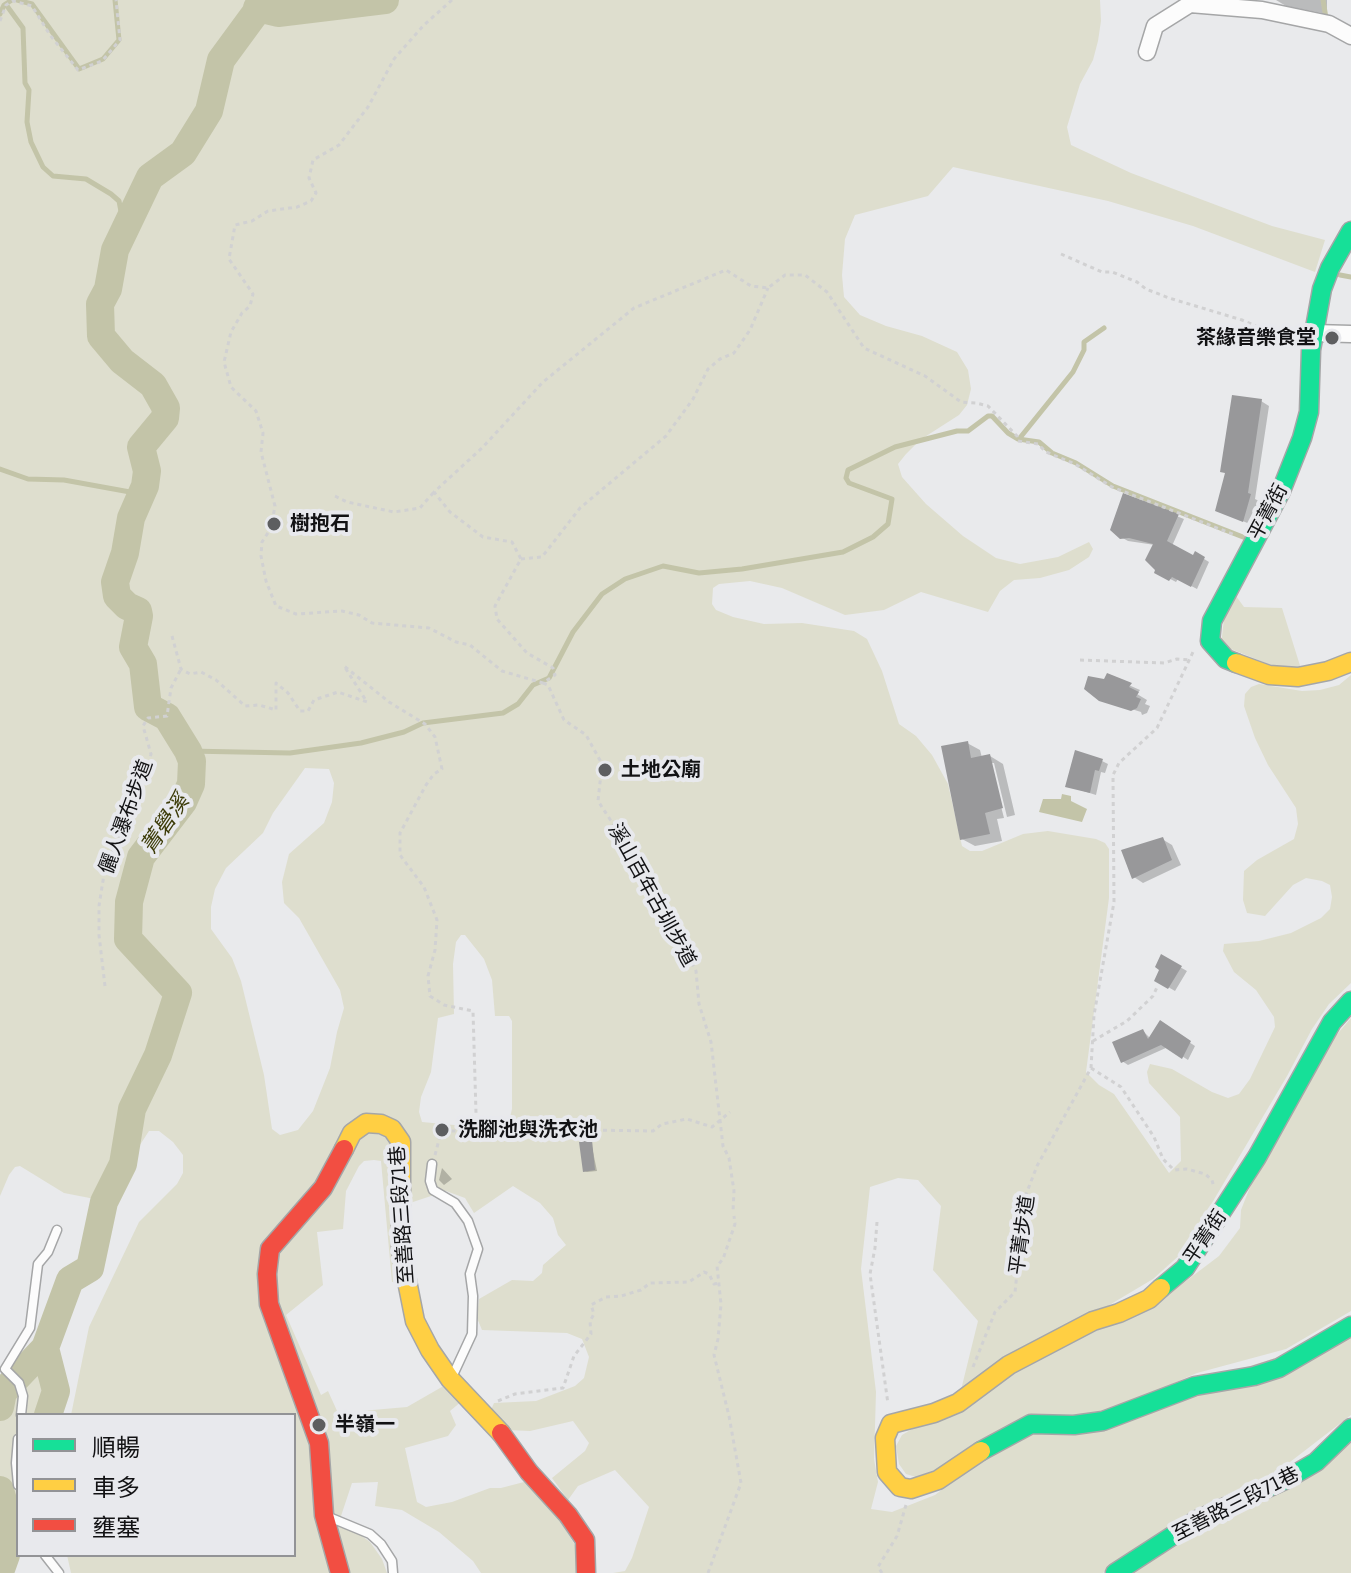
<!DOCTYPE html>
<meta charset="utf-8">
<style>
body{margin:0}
#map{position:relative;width:1351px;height:1573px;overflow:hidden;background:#e9eaec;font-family:"Asap Condensed","Noto Sans TC",sans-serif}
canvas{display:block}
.legend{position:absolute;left:16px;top:1413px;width:280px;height:144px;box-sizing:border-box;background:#e8e9ed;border:2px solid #929396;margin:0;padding:10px 14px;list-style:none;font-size:24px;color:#121214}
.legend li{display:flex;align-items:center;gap:16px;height:40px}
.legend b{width:40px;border:2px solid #929396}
</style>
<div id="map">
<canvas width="1351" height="1573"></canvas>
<ul class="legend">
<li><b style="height:10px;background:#16e098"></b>順暢</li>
<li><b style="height:10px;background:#ffcf43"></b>車多</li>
<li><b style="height:10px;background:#f24e42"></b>壅塞</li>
</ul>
</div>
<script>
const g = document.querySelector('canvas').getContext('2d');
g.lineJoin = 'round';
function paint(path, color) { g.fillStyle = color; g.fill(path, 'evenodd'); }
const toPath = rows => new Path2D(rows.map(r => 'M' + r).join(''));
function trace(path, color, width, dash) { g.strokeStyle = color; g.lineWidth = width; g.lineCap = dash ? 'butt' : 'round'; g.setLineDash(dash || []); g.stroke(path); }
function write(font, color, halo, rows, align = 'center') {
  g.font = font + ' "Asap Condensed","Noto Sans TC",sans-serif'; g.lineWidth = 8; g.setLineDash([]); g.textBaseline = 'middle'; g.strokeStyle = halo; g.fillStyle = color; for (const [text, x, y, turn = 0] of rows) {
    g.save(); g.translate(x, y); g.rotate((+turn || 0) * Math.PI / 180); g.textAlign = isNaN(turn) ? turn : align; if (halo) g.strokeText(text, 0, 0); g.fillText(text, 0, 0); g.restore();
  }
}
const green = toPath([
 [0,0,1100,0,1101,21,1098,41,1093,60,1080,84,1067,127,1071,145,1131,173,1272,226,1325,240,1315,272,1193,226,1108,201,953,167,928,196,855,215,845,239,842,275,844,297,860,315,886,326,922,336,957,352,968,370,971,389,967,405,959,415,920,440,906,454,898,464,902,477,926,504,963,536,996,558,1020,564,1058,557,1089,542,1093,549,1089,557,1069,570,1040,578,1014,580,1000,591,988,612,921,592,884,610,845,615,782,588,750,581,719,584,713,588,712,604,716,610,733,617,764,624,802,623,854,631,867,639,882,671,899,724,916,736,932,755,948,784,962,846,970,851,982,851,1023,834,1048,831,1096,839,1105,843,1109,849,1109,898,1086,1072,1099,1085,1114,1094,1169,1173,1181,1161,1180,1117,1149,1083,1147,1072,1150,1064,1172,1069,1212,1092,1228,1098,1239,1094,1250,1079,1275,1027,1274,1017,1256,990,1234,972,1223,951,1224,944,1259,941,1291,933,1321,918,1330,909,1332,897,1330,885,1322,881,1306,878,1293,885,1265,916,1247,913,1243,900,1244,871,1257,860,1294,839,1298,824,1296,808,1268,765,1255,738,1244,706,1245,694,1251,687,1259,684,1302,691,1320,690,1339,685,1351,675,1351,983,1329,1004,1312,1029,1287,1076,1183,1252,1153,1279,960,1394,978,1321,933,1270,941,1206,918,1180,898,1178,870,1187,861,1269,876,1392,874,1459,878,1482,871,1509,892,1512,935,1495,976,1463,1025,1437,1351,1334,1351,1415,1268,1479,1112,1565,1103,1573,613,1573,625,1571,632,1558,649,1507,615,1470,578,1486,568,1500,552,1478,585,1451,589,1443,573,1421,530,1431,507,1430,491,1410,494,1403,536,1401,575,1386,584,1378,589,1357,582,1339,567,1333,482,1330,477,1318,479,1299,512,1280,533,1281,542,1273,543,1265,566,1245,558,1235,553,1218,540,1203,513,1186,474,1213,465,1198,446,1191,410,1203,410,1283,392,1282,381,1161,374,1160,364,1161,359,1166,346,1191,343,1229,317,1232,323,1285,286,1315,321,1395,328,1391,338,1413,407,1407,447,1384,462,1401,450,1411,456,1425,448,1436,405,1448,417,1502,426,1507,452,1502,490,1488,501,1488,524,1482,548,1501,592,1573,481,1573,473,1561,439,1532,402,1510,375,1506,378,1482,352,1483,338,1525,358,1533,370,1542,382,1559,387,1573,71,1573,67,1555,294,1555,294,1415,71,1415,89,1327,139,1222,177,1184,183,1173,183,1155,173,1142,159,1131,149,1131,136,1151,130,1173,116,1192,100,1200,64,1193,20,1166,15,1167,9,1175,0,1196],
 [305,768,329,769,334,783,332,802,324,823,289,854,282,882,284,903,299,918,340,990,344,1008,337,1032,330,1068,313,1111,298,1130,280,1135,272,1129,264,1075,241,981,232,958,211,929,211,907,215,889,226,868,263,833,273,813],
 [461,935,465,935,484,959,492,980,495,1016,509,1016,512,1021,512,1109,507,1130,422,1122,419,1112,421,1097,431,1072,438,1018,454,1014,453,964,456,942],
 [1236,596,1244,607,1282,608,1302,672,1288,672,1221,645,1224,619],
 [1351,1018,1351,1311,1286,1349,1197,1373,1112,1410,1079,1415,916,1477,906,1474,899,1464,896,1446,902,1435,1016,1369,1161,1300,1219,1256,1240,1228,1241,1210,1254,1177,1327,1046],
 [38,1361,58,1363,63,1370,64,1386,57,1415,18,1415,18,1494,0,1508,0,1377,27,1363],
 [1351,1440,1351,1573,1132,1573]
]);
const water = toPath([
 [1062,794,1071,796,1071,801,1087,809,1082,822,1039,812,1043,799,1061,799]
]);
const shadow = toPath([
 [1276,0,1327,0,1327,14,1286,6],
 [1261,401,1269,406,1255,499,1259,501,1252,525,1217,510],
 [1124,495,1184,519,1172,546,1194,558,1196,554,1209,562,1197,589,1178,579,1176,582,1157,572,1155,545,1128,541,1121,537],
 [1108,676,1140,690,1137,694,1147,700,1145,704,1150,706,1147,713,1142,715,1141,712,1100,699],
 [967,743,980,750,982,758,990,756,1003,764,1015,815,1007,817,994,763,990,763,1004,818,997,819,1002,841,975,846,962,839],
 [1102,761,1108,764,1105,773,1101,772,1096,795,1067,786],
 [1162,839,1172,845,1181,865,1143,883,1134,877],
 [1162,957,1187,971,1175,991,1156,980,1162,969],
 [1160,1023,1195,1046,1188,1060,1168,1047,1128,1065,1122,1061,1143,1031,1150,1038],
 [591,1142,597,1171,587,1172,584,1171],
 [442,1168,452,1179,444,1185,439,1180]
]);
const stream = toPath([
 [17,0,32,4,79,69,103,59,119,40,115,0],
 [1323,0,1326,18],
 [7,6,23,28,25,83,29,90,27,122,31,142,43,167,53,176,86,179,111,194,119,201,125,232],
 [0,14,4,5,12,0],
 [1340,275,1351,277],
 [1019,439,1073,372,1084,350,1084,342,1104,328],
 [0,469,28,479,64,480,141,494],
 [188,751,290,753,361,743,404,732,423,723,503,713,518,704,533,685,549,678,573,632,602,594,625,579,663,566,699,573,742,569,843,552,873,537,888,524,892,499,849,483,846,478,848,470,895,447,957,431,968,431,988,416,992,416,1008,433,1018,439,1039,442,1052,453,1076,463,1113,486,1243,537]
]);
const river = toPath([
 [257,8,278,13,385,0],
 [0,1407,3,1392,45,1348],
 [48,1415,56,1391,45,1348,70,1280,90,1268,104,1202,123,1164,132,1109,158,1055,178,993,128,939,129,902,141,857,183,802,191,784,192,761,188,751,167,717,148,707,143,664,133,647,139,616,138,611,127,606,117,596,115,582,125,553,131,518,145,486,147,471,141,447,165,418,166,408,153,385,122,361,101,336,100,304,108,289,115,250,150,177,183,153,209,111,221,60,265,0],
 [0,1490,10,1525],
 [0,1572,6,1555,10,1525,18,1515]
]);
const building = toPath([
 [1232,395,1262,399,1248,493,1251,494,1243,522,1215,511,1225,473,1220,472],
 [1123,493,1179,514,1167,541,1193,555,1195,551,1205,557,1191,587,1172,577,1169,581,1154,573,1155,570,1145,560,1153,544,1129,538,1120,539,1110,530],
 [1107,673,1132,683,1129,687,1139,692,1136,697,1141,699,1137,708,1131,711,1099,701,1084,689,1088,676,1104,679],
 [968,741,971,758,990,754,1003,808,985,813,990,834,960,840,941,746],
 [1075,750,1103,759,1099,771,1095,770,1090,793,1065,787],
 [1163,837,1172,860,1132,879,1121,850],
 [1161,954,1182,966,1168,989,1154,981,1159,970,1155,967],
 [1160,1020,1191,1041,1182,1059,1161,1045,1121,1063,1112,1042,1143,1029,1148,1039],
 [592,1140,595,1170,583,1172,579,1142]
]);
const path = toPath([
 [452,0,424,25,394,59,368,107,339,145,313,160,309,178,316,193,311,201,297,207,268,211,252,221,235,225,229,259,253,294,250,306,242,313,231,332,224,362,231,387,256,411,263,433,261,452,275,506,271,528,262,542,261,556,266,581,276,606,296,614,342,611,359,615,372,623,429,628,456,642,470,645,502,671,543,683,555,675,553,668,527,653,497,619,495,606,521,559,512,542,483,537,450,512,434,492,482,448,543,382,634,308,726,270,751,286,768,288,785,275,805,275,827,292,864,348,925,376,961,402,976,403,988,406,1017,436,1018,441,1038,444,1046,452,1075,464,1112,487,1235,535],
 [0,21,6,5,13,1,32,6,50,35,78,70,102,61,120,40,116,0],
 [1061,254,1102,272,1112,272,1137,282,1146,289,1169,298,1242,320,1293,342],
 [335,496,347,502,394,512,420,508,434,492],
 [521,559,542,557,580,508,666,436,693,399,708,369,720,359,734,353,750,330,768,288],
 [172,636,181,669,190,674,201,672,216,680,245,706,259,705,276,710,276,683,288,693,300,711,308,711,314,700,338,692,367,702,344,666,389,702,425,724,435,737,442,769,434,774,426,785,400,833,400,855,424,887,437,920,435,950,428,976,430,996,444,1005,473,1011,476,1113,459,1131],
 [1080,660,1164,663,1177,659,1189,660],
 [543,683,548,685,564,720,586,735,602,764,598,801,638,862,696,971,699,1004,711,1042,723,1146,729,1158,734,1191,733,1211],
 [105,986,99,935,99,906,105,868,132,807,138,784,149,764,151,754,143,726,148,718,167,716,171,688,181,669],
 [1093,1041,1127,1021,1153,996,1158,985],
 [1091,1068,1121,1087,1154,1137,1163,1159,1174,1170,1187,1169,1205,1174,1212,1180,1214,1188],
 [435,1155,440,1136,452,1131,514,1131,534,1134,589,1130,653,1131,662,1124,687,1119,712,1127,730,1112],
 [877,1222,875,1248,870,1274,888,1404],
 [973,1367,995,1312,1015,1292,1025,1197,1037,1166,1091,1068,1094,1015,1114,902,1113,775,1119,763,1157,728,1193,652],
 [498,1401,515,1394,563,1388,574,1356,591,1334,590,1321,594,1314,591,1305,606,1297,621,1296,641,1290,650,1283,689,1282,704,1272,709,1274,714,1284,720,1283],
 [708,1573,741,1483,729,1416,714,1355,718,1339,721,1304,717,1266,723,1259,735,1224,734,1216],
 [882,1573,878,1567,897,1536,906,1505]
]);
const lane = toPath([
 [432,1164,430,1181,433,1190,455,1203,468,1221,478,1249,470,1274,473,1296,472,1334,453,1375],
 [21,1415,23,1396,19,1383,5,1369,30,1328,38,1264,48,1252,57,1230],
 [18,1439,16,1463,18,1485],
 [329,1517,370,1534,381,1544,392,1561,393,1573],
 [45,1555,59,1573]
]);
const street = toPath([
 [1147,52,1155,26,1190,4,1262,10,1329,24,1351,36],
 [1314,333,1351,334]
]);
const fast = toPath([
 [1236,663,1226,659,1210,641,1212,621,1281,491,1302,438,1309,412,1311,350,1322,289,1330,268,1351,231],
 [1161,1288,1185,1268,1257,1157,1332,1022,1351,1001],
 [981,1451,1031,1424,1074,1425,1103,1421,1195,1386,1254,1376,1279,1368,1351,1326],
 [1115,1573,1197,1520,1285,1480,1316,1462,1351,1428]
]);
const slow = toPath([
 [1236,663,1269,675,1298,677,1328,671,1351,662],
 [344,1149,352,1133,366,1123,381,1124,392,1129,401,1142,401,1251,415,1321,430,1350,450,1379,501,1433],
 [981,1451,938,1480,911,1489,900,1487,887,1472,885,1438,891,1424,934,1413,958,1403,1009,1365,1093,1321,1119,1313,1149,1299,1161,1288]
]);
const jam = toPath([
 [501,1433,529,1472,568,1515,585,1540,586,1573],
 [340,1573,324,1515,319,1443,269,1304,267,1274,270,1249,323,1188,344,1149]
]);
const markers = [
 [1332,338,8,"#5d5e60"],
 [274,524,8,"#5d5e60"],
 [605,770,8,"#5d5e60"],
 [442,1130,8,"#5d5e60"],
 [319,1425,8,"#5d5e60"]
];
const poiNames = [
 ["茶緣音樂食堂",1316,338,"right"],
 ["樹抱石",290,524],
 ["土地公廟",621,770],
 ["洗腳池與洗衣池",458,1130],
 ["半嶺一",335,1425]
];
const streetNames = [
 ["平菁街",1268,512,-62],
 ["儷人瀑布步道",126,817,-70],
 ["溪山百年古圳步道",652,895,61],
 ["至善路三段71巷",402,1215,-94],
 ["平菁步道",1022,1235,-82],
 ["平菁街",1205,1237,-56],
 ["至善路三段71巷",1236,1504,-27]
];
const waterNames = [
 ["菁礐溪",165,824,-56]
];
paint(green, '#dedece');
paint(water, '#c3c4a8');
paint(shadow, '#0003');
trace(stream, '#c3c4a8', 5);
trace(river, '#c3c4a8', 28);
paint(building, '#98989a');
trace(lane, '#a5a6a7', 11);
trace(street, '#a5a6a7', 19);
trace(fast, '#a5a6a7', 21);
trace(slow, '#a5a6a7', 21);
trace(jam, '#a5a6a7', 21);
trace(path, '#d1d1d2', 3, [4, 4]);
trace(lane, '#fcfcfc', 8);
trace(street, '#fcfcfc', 16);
trace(fast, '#16e098', 18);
trace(slow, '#ffcf43', 18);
trace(jam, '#f24e42', 18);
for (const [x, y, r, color] of markers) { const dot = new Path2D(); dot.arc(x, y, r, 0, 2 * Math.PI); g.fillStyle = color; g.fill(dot); trace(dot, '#e8e9ed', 3); }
write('bold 20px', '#121214', '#e8e9ed', poiNames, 'left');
write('20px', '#121214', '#e8e9ed', streetNames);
write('italic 22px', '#3c3b08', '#e8e9ed', waterNames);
</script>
